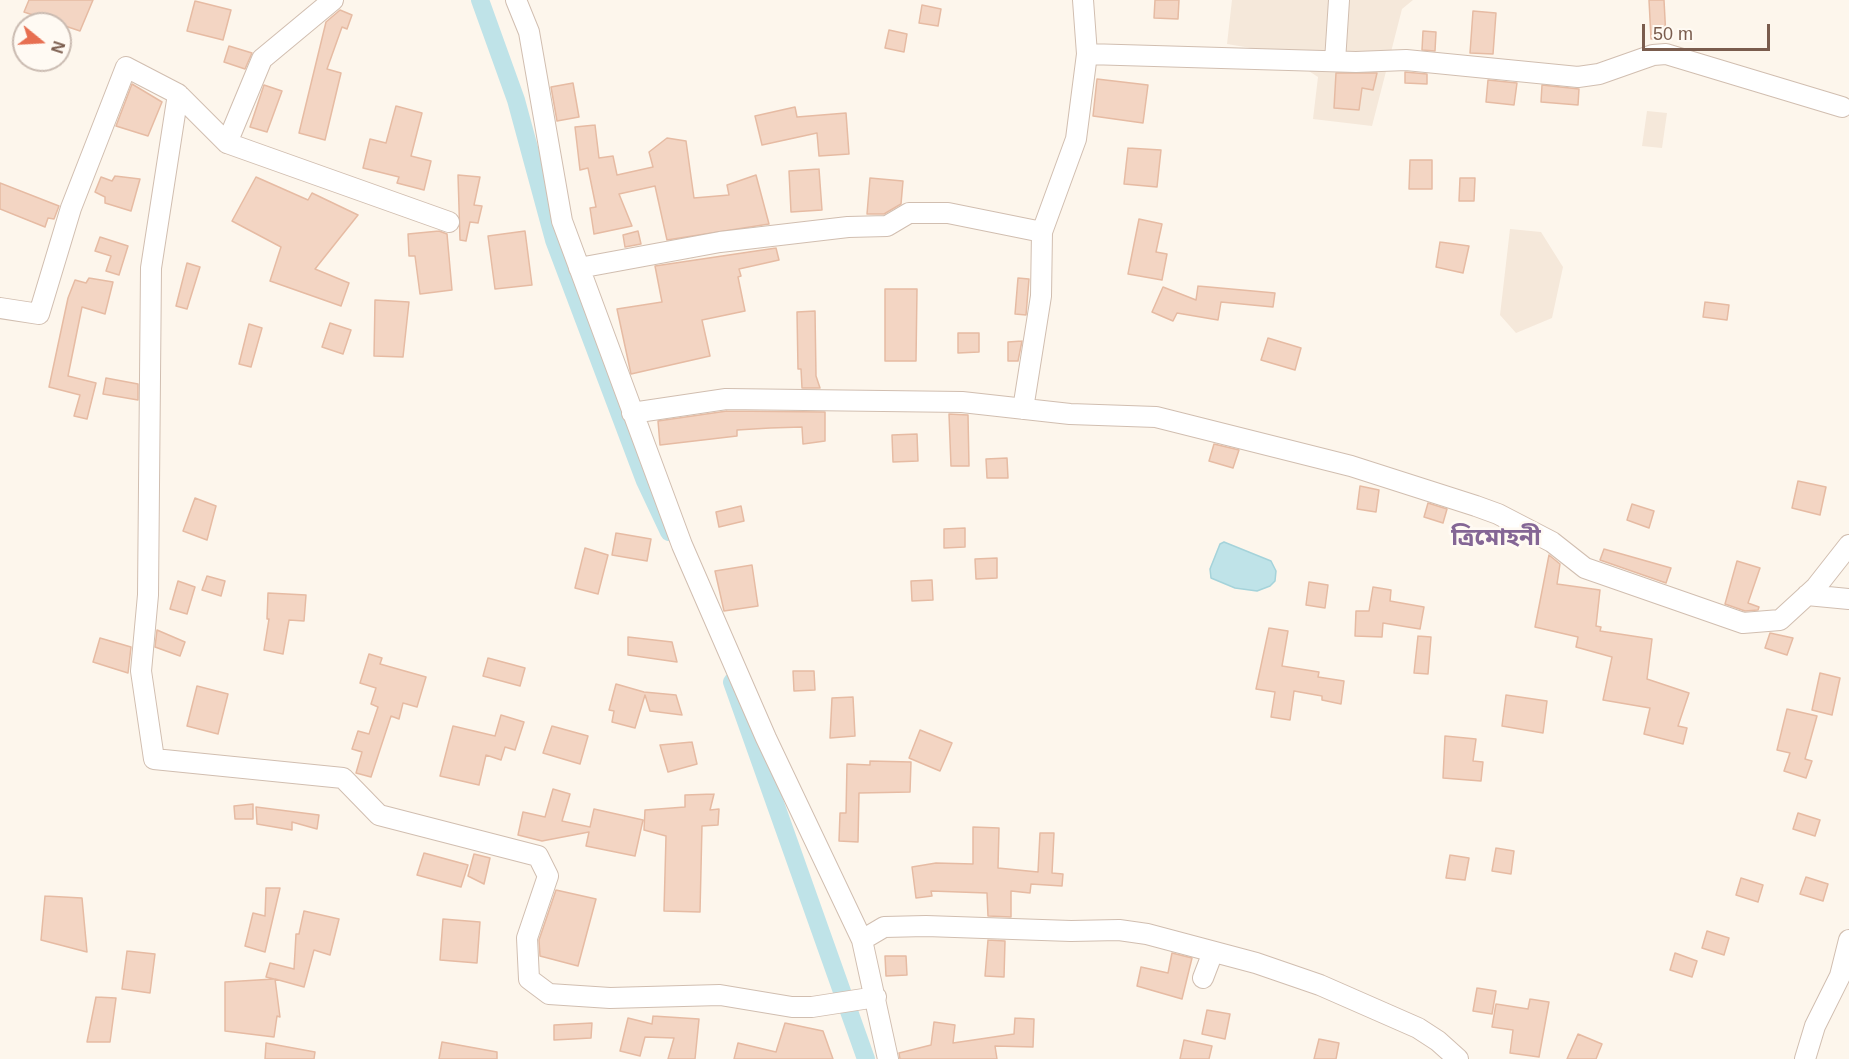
<!DOCTYPE html>
<meta charset="utf-8">
<style>
body{margin:0}
#map{position:relative;width:1849px;height:1059px;overflow:hidden;background:#fdf6ec;font-family:Arial,sans-serif}
canvas{display:block}
.north{position:absolute;left:12px;top:12px;width:60px;height:60px;box-sizing:border-box;background:#fffaf3;border:2px solid #cabbb1;border-radius:50%;rotate:108deg;font-size:16px;font-weight:700;line-height:24px;text-align:center;color:#7a5c4d}
.north::after{content:'';display:block;margin:auto;width:21px;height:27px;background:#e76f51;clip-path:polygon(50% 0,100% 100%,50% 72%,0 100%)}
.scale{position:absolute;left:1642px;top:24px;width:128px;height:27px;box-sizing:border-box;border:3px solid #7a5c4d;border-top:0;padding-left:8px;font-size:18px;line-height:21px;white-space:nowrap;color:#7a5c4d;-webkit-text-stroke:4px #fffaf3;paint-order:stroke}
</style>
<div id="map">
<canvas width="1849" height="1059"></canvas>
<div class="north">N</div>
<div class="scale">50 m</div>
</div>
<script>
const g = document.querySelector('canvas').getContext('2d');
g.lineJoin = 'round';
function paint(path, color) { g.fillStyle = color; g.fill(path, 'evenodd'); }
const toPath = rows => new Path2D(rows.map(r => 'M' + r).join(''));
function trace(path, color, width, dash) { g.strokeStyle = color; g.lineWidth = width; g.lineCap = dash ? 'butt' : 'round'; g.setLineDash(dash || []); g.stroke(path); }
function write(font, color, halo, rows, align = 'center') {
  g.font = font + ' Arial,"Noto Sans Bengali",sans-serif'; g.lineWidth = 5; g.setLineDash([]); g.textBaseline = 'middle'; g.strokeStyle = halo; g.fillStyle = color; for (const [text, x, y, turn = 0] of rows) {
    g.save(); g.translate(x, y); g.rotate((+turn || 0) * Math.PI / 180); g.textAlign = isNaN(turn) ? turn : align; if (halo) g.strokeText(text, 0, 0); g.fillText(text, 0, 0); g.restore();
  }
}
const residential = toPath([
 [1232,0,1413,0,1402,9,1372,126,1313,119,1318,77,1281,53,1227,44],
 [1647,111,1667,113,1662,148,1642,146],
 [1510,229,1541,232,1563,267,1552,318,1516,333,1500,315]
]);
const water = toPath([
 [1224,542,1271,561,1276,571,1275,581,1270,586,1257,591,1235,588,1211,578,1210,569,1220,544,1224,542]
]);
const canal = toPath([
 [480,0,516,100,554,240,645,481,669,532],
 [732,682,866,1059]
]);
const building = toPath([
 [29,0,93,0,80,31,24,12,29,0],
 [1155,0,1179,0,1178,19,1154,18,1155,0],
 [1649,0,1664,0,1666,38,1651,39,1649,0],
 [195,1,231,10,223,40,187,31,195,1],
 [922,5,941,9,938,26,919,23,922,5],
 [340,10,352,15,347,29,342,27,327,69,341,73,325,140,299,133,326,22,340,10],
 [1473,11,1496,13,1493,54,1470,53,1473,11],
 [889,30,907,34,904,52,885,48,889,30],
 [1423,31,1436,32,1435,51,1422,50,1423,31],
 [229,46,252,53,245,69,224,62,229,46],
 [1405,72,1427,74,1427,84,1405,83,1405,72],
 [1336,73,1377,73,1373,90,1362,88,1359,110,1334,108,1336,73],
 [1097,79,1148,85,1143,123,1093,116,1097,79],
 [1488,80,1517,83,1514,105,1486,102,1488,80],
 [573,83,579,117,557,121,551,87,573,83],
 [132,84,162,102,148,136,116,126,132,84],
 [264,85,282,91,267,132,250,127,264,85],
 [1542,85,1579,89,1578,105,1541,102,1542,85],
 [396,106,422,113,411,156,431,161,424,190,397,183,399,177,363,168,370,139,386,143,396,106],
 [795,107,797,117,846,113,849,154,819,156,817,133,762,145,755,116,795,107],
 [595,125,599,158,613,156,617,175,653,167,649,152,667,138,686,141,694,198,729,195,727,185,756,175,769,224,667,240,655,186,619,194,632,226,594,234,590,208,596,207,588,168,580,170,575,127,595,125],
 [1128,148,1161,150,1157,187,1124,184,1128,148],
 [1410,160,1432,160,1432,189,1409,189,1410,160],
 [819,169,822,210,791,212,789,171,819,169],
 [458,175,480,177,474,205,482,206,478,223,470,222,466,241,460,240,458,175],
 [115,176,140,179,131,211,105,203,105,197,95,192,101,177,112,181,115,176],
 [256,177,308,200,312,193,358,215,315,269,349,283,341,306,270,281,281,247,232,221,256,177],
 [870,178,903,181,901,204,884,214,867,214,870,178],
 [1460,178,1475,178,1474,201,1459,201,1460,178],
 [0,183,59,206,54,219,48,218,45,227,0,209,0,183],
 [1139,219,1162,224,1156,252,1167,254,1162,280,1128,274,1139,219],
 [439,231,447,234,452,290,420,294,415,256,409,256,408,234,439,231],
 [525,231,532,285,495,289,488,236,525,231],
 [638,231,641,244,625,247,623,235,638,231],
 [100,237,128,246,119,275,106,271,111,256,95,251,100,237],
 [1440,242,1469,246,1463,273,1436,267,1440,242],
 [776,248,779,260,739,269,741,276,738,277,745,311,702,320,710,356,631,374,617,309,662,302,655,266,776,248],
 [187,263,200,267,187,309,176,306,187,263],
 [89,278,113,282,105,314,82,307,68,376,96,383,87,419,74,416,80,395,49,387,68,298,75,280,86,283,89,278],
 [1018,278,1029,279,1026,315,1015,314,1018,278],
 [1198,286,1275,293,1273,307,1221,302,1218,320,1177,313,1173,321,1152,312,1163,287,1196,300,1198,286],
 [885,289,917,289,916,361,885,361,885,289],
 [375,300,409,302,403,357,374,356,375,300],
 [1705,302,1729,305,1727,320,1703,317,1705,302],
 [815,311,816,376,820,388,802,388,801,369,798,369,797,312,815,311],
 [330,323,351,330,343,354,322,347,330,323],
 [249,324,262,328,251,367,239,364,249,324],
 [958,333,979,333,979,352,958,353,958,333],
 [1268,338,1301,348,1295,370,1261,360,1268,338],
 [1022,341,1018,361,1008,361,1008,342,1022,341],
 [106,378,138,384,138,400,103,394,106,378],
 [727,411,825,412,825,441,803,444,802,427,770,428,737,430,737,436,660,445,658,421,727,411],
 [949,414,968,415,969,466,951,466,949,414],
 [917,434,918,461,893,462,892,435,917,434],
 [1214,444,1239,450,1233,468,1209,461,1214,444],
 [1007,458,1008,478,987,478,986,459,1007,458],
 [1798,481,1826,487,1820,515,1792,508,1798,481],
 [1360,486,1379,490,1376,512,1357,509,1360,486],
 [195,498,216,506,207,540,183,531,195,498],
 [1428,503,1447,509,1443,523,1424,517,1428,503],
 [1632,504,1654,511,1649,528,1627,520,1632,504],
 [741,506,744,521,719,527,716,512,741,506],
 [965,528,965,547,944,548,944,529,965,528],
 [616,533,651,539,647,561,612,555,616,533],
 [585,548,608,555,598,594,575,588,585,548],
 [1604,549,1671,568,1666,583,1600,560,1604,549],
 [1549,555,1560,564,1557,584,1600,590,1596,626,1601,627,1600,631,1652,639,1647,679,1689,693,1678,726,1687,728,1683,744,1644,734,1650,708,1603,700,1612,657,1576,647,1578,637,1535,627,1549,555],
 [997,558,997,578,976,579,975,559,997,558],
 [1737,561,1760,568,1748,603,1759,607,1758,610,1745,611,1725,604,1737,561],
 [752,565,758,606,724,611,715,571,752,565],
 [207,576,225,581,221,596,202,590,207,576],
 [932,580,933,600,912,601,911,581,932,580],
 [178,581,195,587,187,614,170,609,178,581],
 [1309,582,1328,585,1325,608,1306,605,1309,582],
 [1373,587,1391,590,1390,601,1424,607,1420,629,1383,623,1382,637,1355,636,1356,611,1369,611,1373,587],
 [268,593,306,595,304,621,289,620,283,654,264,650,269,619,267,619,268,593],
 [1269,628,1288,631,1282,666,1319,672,1318,677,1344,681,1341,704,1322,700,1322,696,1294,691,1290,720,1271,717,1275,692,1256,689,1269,628],
 [157,630,185,642,180,656,155,647,157,630],
 [1770,633,1793,638,1787,655,1765,648,1770,633],
 [1418,636,1431,637,1428,674,1414,673,1418,636],
 [628,637,672,642,677,662,628,655,628,637],
 [100,638,131,647,128,673,93,662,100,638],
 [369,654,382,658,380,664,426,677,417,707,403,703,399,719,391,716,371,777,356,773,362,752,352,749,358,731,369,734,378,707,371,704,376,688,360,683,369,654],
 [488,658,525,668,520,686,483,676,488,658],
 [793,671,814,671,815,690,794,691,793,671],
 [1820,673,1840,678,1832,715,1812,710,1820,673],
 [616,684,644,692,676,695,682,715,650,711,645,695,635,728,612,722,614,711,609,710,616,684],
 [197,686,228,694,218,734,187,726,197,686],
 [1506,695,1547,701,1543,733,1502,726,1506,695],
 [853,697,855,736,830,738,832,698,853,697],
 [1787,709,1817,716,1805,759,1812,761,1806,778,1784,771,1790,753,1777,750,1787,709],
 [501,715,524,722,515,750,505,747,501,760,486,755,479,785,440,776,453,726,495,736,501,715],
 [552,726,588,736,580,764,543,753,552,726],
 [920,730,952,743,940,771,909,758,920,730],
 [1445,736,1476,739,1473,761,1483,762,1481,781,1443,778,1445,736],
 [692,742,697,764,668,772,660,745,692,742],
 [870,761,911,762,910,792,859,793,858,842,839,841,840,813,846,813,847,764,870,765,870,761],
 [553,789,570,794,562,821,590,827,594,809,643,820,635,856,586,846,589,832,542,841,518,835,523,812,545,817,553,789],
 [714,794,710,810,719,809,718,825,702,826,700,912,664,911,666,836,644,830,645,810,685,807,685,795,714,794],
 [253,804,253,819,235,819,234,806,253,804],
 [256,807,319,815,317,829,292,822,292,830,257,824,256,807],
 [1798,813,1820,820,1815,836,1793,829,1798,813],
 [973,827,999,828,998,868,1038,872,1040,833,1054,833,1052,873,1063,874,1062,886,1031,884,1030,893,1011,891,1011,917,988,916,987,893,931,891,932,896,916,898,912,867,936,863,973,864,973,827],
 [1496,848,1514,851,1511,874,1492,871,1496,848],
 [424,853,468,865,461,887,417,875,424,853],
 [474,854,490,858,484,884,468,876,474,854],
 [1450,855,1469,858,1465,880,1446,878,1450,855],
 [1806,877,1828,884,1823,901,1800,894,1806,877],
 [1741,878,1763,885,1758,902,1736,895,1741,878],
 [266,888,280,888,265,952,245,946,253,913,265,916,266,888],
 [556,890,596,899,578,966,540,956,539,940,556,890],
 [45,896,82,898,87,952,41,940,45,896],
 [304,911,339,919,330,955,314,950,304,987,275,979,280,1017,277,1016,274,1037,225,1031,225,982,274,979,266,977,270,963,294,969,296,934,299,934,304,911],
 [443,919,480,922,477,963,440,960,443,919],
 [1707,931,1729,938,1724,955,1702,948,1707,931],
 [988,940,1005,941,1004,977,985,976,988,940],
 [127,951,155,954,150,993,122,989,127,951],
 [1172,953,1192,958,1182,999,1137,986,1141,967,1168,973,1172,953],
 [1675,953,1697,961,1692,977,1670,970,1675,953],
 [885,956,906,956,907,975,886,976,885,956],
 [1477,988,1496,991,1492,1014,1473,1011,1477,988],
 [96,997,116,998,110,1042,87,1042,96,997],
 [1530,999,1549,1002,1539,1057,1510,1053,1513,1030,1492,1027,1496,1004,1528,1009,1530,999],
 [1207,1010,1230,1014,1225,1039,1202,1034,1207,1010],
 [653,1016,699,1019,695,1059,668,1059,674,1038,645,1037,640,1056,620,1051,628,1018,652,1024,653,1016],
 [1015,1018,1034,1019,1033,1047,995,1046,997,1059,900,1059,899,1053,931,1045,934,1022,955,1025,953,1043,1014,1034,1015,1018],
 [592,1023,591,1038,554,1040,554,1025,592,1023],
 [785,1023,823,1031,833,1059,734,1059,738,1043,776,1052,785,1023],
 [1578,1034,1602,1044,1596,1059,1567,1059,1578,1034],
 [1319,1039,1339,1043,1336,1059,1314,1059,1319,1039],
 [1184,1040,1212,1046,1209,1059,1180,1059,1184,1040],
 [442,1042,497,1052,497,1059,439,1059,442,1042],
 [266,1043,315,1052,314,1059,265,1059,266,1043]
]);
const minor = toPath([
 [516,0,529,32,562,221,682,545,766,738,862,940,888,1059],
 [1083,0,1087,54,1356,62,1406,60,1578,77,1599,74,1653,55,1666,54,1842,107],
 [1335,61,1339,0],
 [227,143,262,59,333,0],
 [449,222,227,143,178,94,151,268,148,595,141,671,154,759,343,778,379,815,538,856,548,876,527,938,529,979,549,994,610,998,720,995,792,1007,812,1007,876,997],
 [579,268,720,242,848,227,887,226,909,213,948,213,1042,232],
 [0,308,39,314,71,208,126,67,178,94],
 [1023,409,1041,296,1042,232,1076,139,1087,54],
 [632,413,726,399,962,402,1070,414,1156,417,1351,466,1476,506,1498,514,1552,542,1585,568,1743,623,1780,620,1816,587,1849,545],
 [1807,595,1849,599],
 [862,940,884,927,926,926,1071,931,1119,930,1147,934,1256,963,1320,985,1418,1028,1438,1041,1458,1059],
 [1203,978,1213,952],
 [1805,1059,1815,1026,1840,976,1849,940]
]);
const districtNames = [
 ["ত্রিমোহনী",1496,538]
];
paint(residential, '#f5e8da');
paint(water, '#bfe3e8');
trace(water, '#a5d3da', 1.5);
trace(canal, '#bfe3e8', 18);
paint(building, '#f3d5c3');
trace(building, '#e6bba3', 1.5);
trace(minor, '#d1beb0', 22);
trace(minor, '#fff', 20);
write('bold 24px', '#846695', '#fffaf3', districtNames);
</script>
